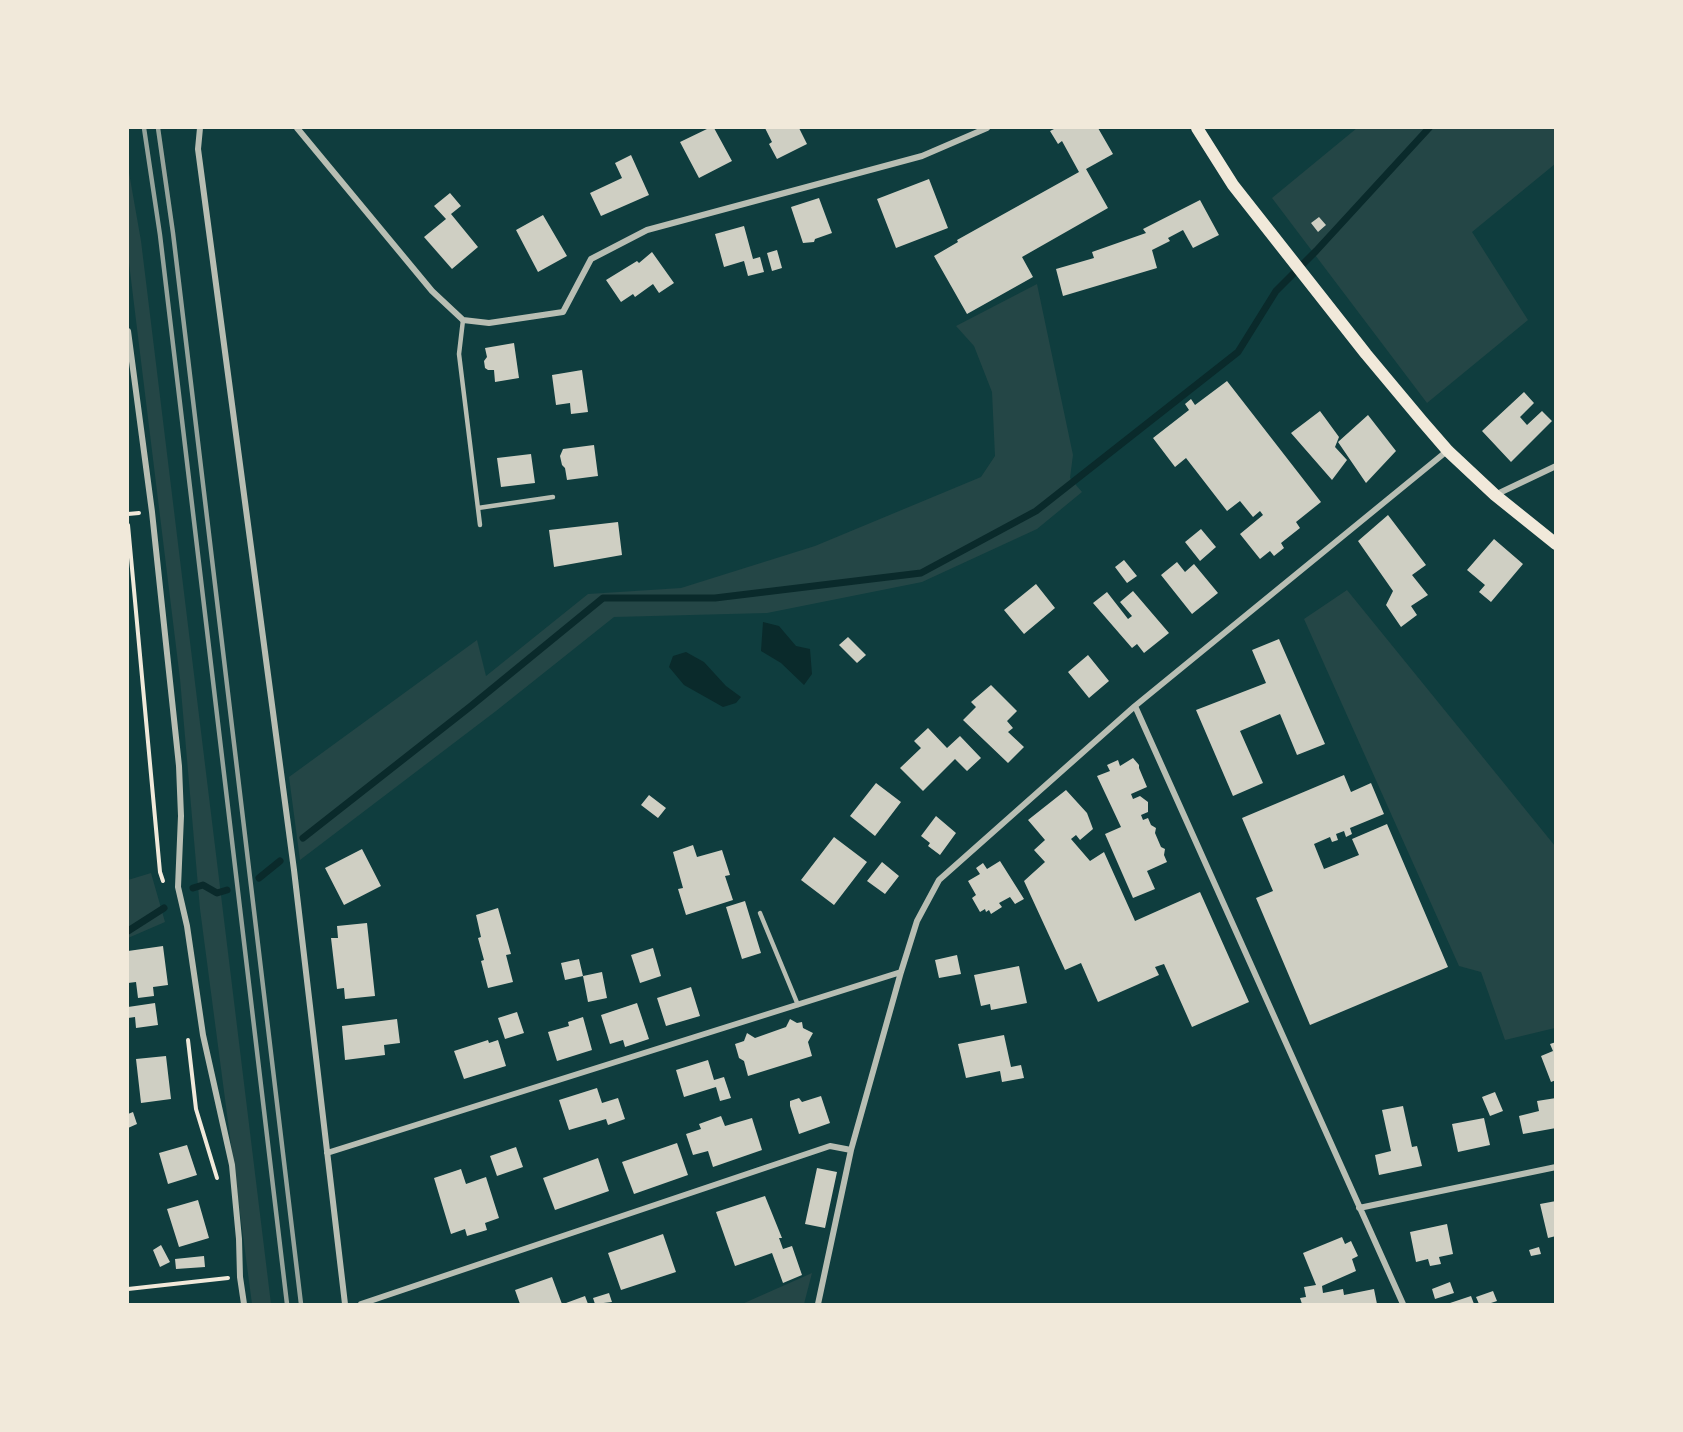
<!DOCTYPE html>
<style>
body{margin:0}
#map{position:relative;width:1683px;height:1432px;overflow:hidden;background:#0f3d3e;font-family:Raleway,sans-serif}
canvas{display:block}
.frame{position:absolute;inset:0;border:129px solid #f1e9da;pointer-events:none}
</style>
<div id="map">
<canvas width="1683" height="1432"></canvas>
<div class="frame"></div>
</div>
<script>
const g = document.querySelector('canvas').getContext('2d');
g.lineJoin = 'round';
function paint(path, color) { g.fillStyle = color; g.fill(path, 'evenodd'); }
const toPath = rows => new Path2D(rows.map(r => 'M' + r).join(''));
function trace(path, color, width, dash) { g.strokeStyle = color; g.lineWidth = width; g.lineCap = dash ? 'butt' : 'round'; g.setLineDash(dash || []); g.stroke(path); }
const green = toPath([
 [1357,128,1555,128,1555,164,1472,232,1528,320,1427,403,1272,198],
 [128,167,141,241,271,1304,252,1304,200,909,180,679,128,255],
 [1037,284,1073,455,1070,478,1082,492,1037,529,922,582,767,613,614,617,496,711,300,860,289,777,477,640,486,676,588,594,681,588,815,546,981,477,995,456,992,392,974,346,956,326],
 [1347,590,1555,846,1555,1028,1505,1040,1481,972,1459,966,1304,619],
 [151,873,165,922,128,938,128,880],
 [812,1273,804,1304,742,1304]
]);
const water = toPath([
 [763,622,779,626,796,646,810,649,812,674,804,685,781,663,761,651],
 [686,652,704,662,726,686,741,697,736,703,723,707,684,685,669,667,673,656]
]);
const stream = toPath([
 [303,838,471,706,603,598,715,598,921,573,1036,511,1238,352,1276,291,1316,251,1429,128],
 [259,878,280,861],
 [193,888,203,885,217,893,227,890],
 [128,931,164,908]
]);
const building = toPath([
 [709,128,714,128,732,161,699,178,680,142],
 [765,128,799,128,807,144,777,159,769,144,772,142],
 [1056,128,1098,128,1113,154,1086,169,1108,208,1022,257,1033,277,967,314,934,256,958,242,957,240,1079,172,1062,141,1058,144,1050,131],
 [631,155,649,195,601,216,590,193,622,178,615,163],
 [929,179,948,228,896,248,877,199],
 [450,193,461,206,451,214,478,247,452,269,424,237,446,219,434,206],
 [819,198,832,233,815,239,814,242,803,243,791,207],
 [1200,200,1219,235,1193,248,1183,230,1168,238,1170,241,1152,250,1157,268,1063,296,1056,269,1094,258,1092,252,1146,233,1143,229],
 [543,215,567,256,538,272,516,230],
 [1319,217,1326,225,1318,232,1311,223],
 [744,226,753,259,760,257,764,272,748,276,744,261,724,267,715,234],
 [777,250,782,268,772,271,767,253],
 [652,252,674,283,659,293,653,284,635,297,633,294,621,302,606,280,637,261,639,263],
 [514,343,519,378,495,382,494,370,488,370,485,368,484,361,487,357,485,348],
 [582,370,588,412,571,414,570,403,556,405,552,375],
 [1227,381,1321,502,1296,522,1300,528,1281,543,1284,548,1274,556,1270,551,1260,559,1240,534,1263,515,1260,511,1253,517,1240,501,1227,511,1186,458,1175,467,1153,438,1189,410,1185,404,1191,399,1195,405],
 [1524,392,1534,403,1520,417,1527,425,1542,411,1552,421,1511,462,1482,431],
 [1320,411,1339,437,1335,447,1347,460,1332,480,1291,433],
 [1368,415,1396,451,1366,483,1338,442],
 [594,445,598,476,567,480,565,468,562,465,560,456,563,449],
 [531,454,535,483,501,487,497,458],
 [1388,515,1426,565,1412,575,1428,595,1411,606,1417,615,1401,627,1386,605,1393,591,1358,541],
 [618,522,622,555,554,567,549,530],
 [1201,529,1216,547,1200,561,1185,542],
 [1494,539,1523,564,1491,602,1479,592,1485,585,1467,570],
 [1124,560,1137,576,1127,583,1115,567],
 [1177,562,1185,572,1194,564,1218,593,1192,614,1161,575],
 [1036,584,1055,608,1024,634,1004,610],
 [1133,591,1169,633,1144,653,1137,644,1132,648,1093,603,1107,592,1128,619,1132,616,1120,602],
 [848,637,866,655,857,663,839,645],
 [1279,639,1325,744,1297,755,1280,714,1240,731,1263,783,1233,796,1196,710,1266,683,1252,650],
 [1088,655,1109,681,1089,698,1068,672],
 [991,685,1017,711,1007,721,1013,728,1008,732,1024,747,1008,763,963,720,976,707,971,702],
 [928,728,947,748,960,736,981,758,967,771,955,759,923,791,900,768,921,748,914,741],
 [1133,758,1139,765,1139,768,1147,787,1131,794,1133,799,1140,796,1148,802,1148,812,1141,815,1143,820,1148,818,1151,825,1156,828,1155,833,1161,847,1165,849,1164,855,1167,862,1147,871,1155,889,1133,898,1105,834,1121,827,1097,776,1110,771,1107,765,1118,760,1120,766],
 [1344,775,1351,792,1371,783,1384,814,1350,828,1352,834,1346,837,1344,831,1336,834,1338,840,1332,842,1330,837,1314,844,1324,869,1359,855,1352,839,1387,824,1448,967,1310,1025,1256,898,1273,891,1242,818],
 [876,783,901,802,875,836,850,816],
 [1066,790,1087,813,1093,829,1080,840,1076,835,1071,839,1090,861,1104,852,1135,921,1200,892,1249,1002,1192,1027,1164,964,1155,967,1159,975,1098,1002,1081,963,1065,970,1024,881,1045,862,1034,850,1045,840,1028,820],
 [649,795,666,808,658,818,641,805],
 [936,816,956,833,940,855,928,846,930,843,921,836],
 [834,837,867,862,834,905,801,880],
 [693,845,697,857,722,850,730,875,725,876,733,900,686,915,678,889,683,888,673,852],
 [362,849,381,886,344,905,325,868],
 [1000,861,1024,899,1015,904,1010,897,999,903,1002,907,991,914,989,910,986,912,985,909,980,912,972,898,976,895,968,881,980,874,976,868,983,863,987,869],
 [882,862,899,876,885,894,867,881],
 [745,901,761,953,742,959,726,907],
 [498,908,511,954,506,955,513,982,488,988,481,961,484,960,478,938,481,937,476,915],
 [367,923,375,996,345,999,344,988,337,989,331,938,338,938,337,926],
 [163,946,168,985,153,987,154,996,138,998,136,982,128,983,128,951],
 [653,948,661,976,640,983,631,955],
 [957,955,961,974,939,978,935,960],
 [579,959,583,976,602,972,607,998,588,1002,583,976,565,980,561,963],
 [1019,966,1027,1003,991,1010,990,1004,981,1006,974,975],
 [691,987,700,1016,666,1026,657,998],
 [155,1003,158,1025,136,1028,135,1017,128,1018,128,1007],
 [637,1003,649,1039,625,1047,623,1040,610,1044,601,1015],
 [517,1012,524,1033,505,1039,498,1018],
 [583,1017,592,1050,557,1061,548,1032,569,1026,568,1022],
 [397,1019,400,1043,384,1045,385,1055,345,1060,342,1026],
 [790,1019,797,1023,802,1022,803,1028,813,1033,808,1042,812,1056,748,1076,744,1061,739,1058,735,1044,744,1041,747,1033,755,1038,786,1027],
 [1004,1035,1011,1067,1021,1065,1024,1078,1002,1082,1000,1071,966,1078,958,1044],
 [488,1040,489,1043,498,1040,506,1066,464,1079,454,1051],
 [1556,1042,1556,1080,1551,1082,1541,1056,1553,1051,1550,1044],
 [166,1056,171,1099,141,1103,136,1059],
 [708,1060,714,1080,724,1077,731,1098,720,1101,716,1087,684,1097,676,1070],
 [597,1088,602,1103,618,1098,625,1119,608,1125,606,1119,569,1130,559,1100],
 [1495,1092,1503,1111,1490,1116,1482,1097],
 [821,1096,830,1123,799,1134,790,1106,790,1101,799,1098,802,1102],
 [1556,1098,1556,1128,1523,1134,1519,1116,1539,1111,1537,1101],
 [1403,1106,1412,1147,1417,1146,1422,1166,1379,1175,1375,1155,1391,1151,1382,1110],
 [133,1112,137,1124,128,1128,128,1114],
 [721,1116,725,1126,752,1118,762,1150,713,1167,708,1151,693,1155,686,1134,701,1129,699,1124],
 [1484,1118,1490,1145,1458,1152,1452,1124],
 [677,1143,688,1175,634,1194,622,1162],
 [187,1145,197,1175,168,1184,159,1153],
 [516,1147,523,1167,497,1176,490,1156],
 [598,1158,609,1191,555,1210,543,1178],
 [817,1168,837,1172,825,1228,805,1224],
 [461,1169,466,1184,486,1177,499,1218,485,1223,487,1230,467,1236,465,1229,451,1234,434,1178],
 [765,1196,782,1238,779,1238,783,1249,792,1246,802,1275,783,1283,772,1253,735,1266,716,1212],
 [198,1200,209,1238,179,1247,167,1209],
 [1556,1201,1556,1236,1548,1238,1540,1204],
 [1447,1224,1453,1254,1439,1257,1441,1264,1430,1266,1428,1259,1416,1262,1410,1232],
 [663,1234,676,1272,621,1290,608,1253],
 [1342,1237,1345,1244,1351,1241,1358,1256,1352,1259,1356,1271,1322,1286,1323,1293,1343,1289,1344,1295,1374,1289,1377,1304,1302,1304,1300,1298,1306,1297,1304,1287,1316,1285,1303,1253],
 [161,1245,170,1262,160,1267,153,1250],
 [1539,1247,1541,1254,1531,1256,1529,1250],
 [204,1256,205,1267,176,1269,175,1259],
 [552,1277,562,1304,520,1304,515,1290],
 [1450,1282,1454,1293,1435,1299,1432,1289],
 [1493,1291,1497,1301,1488,1304,1479,1304,1476,1297],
 [609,1293,612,1302,595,1304,593,1298],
 [585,1296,588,1304,566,1304,566,1303],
 [1471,1296,1474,1304,1447,1304]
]);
const path = toPath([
 [128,514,139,513],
 [128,525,160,872,163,881],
 [188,1040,196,1109,217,1178],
 [128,1289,228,1278]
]);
const service = toPath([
 [463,320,459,354,480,525],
 [478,508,553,497],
 [760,913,798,1005]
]);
const minor = toPath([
 [200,128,198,149,294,870,345,1304],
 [297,128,432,291,463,320,489,323,563,312,591,259,647,230,922,156,987,128],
 [128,331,152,512,179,766,181,816,178,887,187,926,203,1035,232,1165,239,1239,240,1277,244,1304],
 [1495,495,1556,466],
 [1135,706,1403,1304],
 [327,1153,901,972],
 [1359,1208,1556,1167],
 [361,1304,830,1146,851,1150],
 [818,1304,851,1150,901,972,917,921,939,880,1135,706,1447,451]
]);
const secondary = toPath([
 [1197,128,1233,185,1366,354,1422,421,1448,451,1495,495,1556,544]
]);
const rail = toPath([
 [144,128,160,235,287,1304],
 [158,128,173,233,301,1304]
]);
paint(green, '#244646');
paint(water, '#0a2a2b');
trace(stream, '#0a2a2b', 7);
paint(building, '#cfcfc3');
trace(path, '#f1e9da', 4);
trace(service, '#b8beb3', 4.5);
trace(minor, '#b8beb3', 6);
trace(secondary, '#f1e9da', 12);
trace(rail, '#97a49c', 4.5);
</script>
